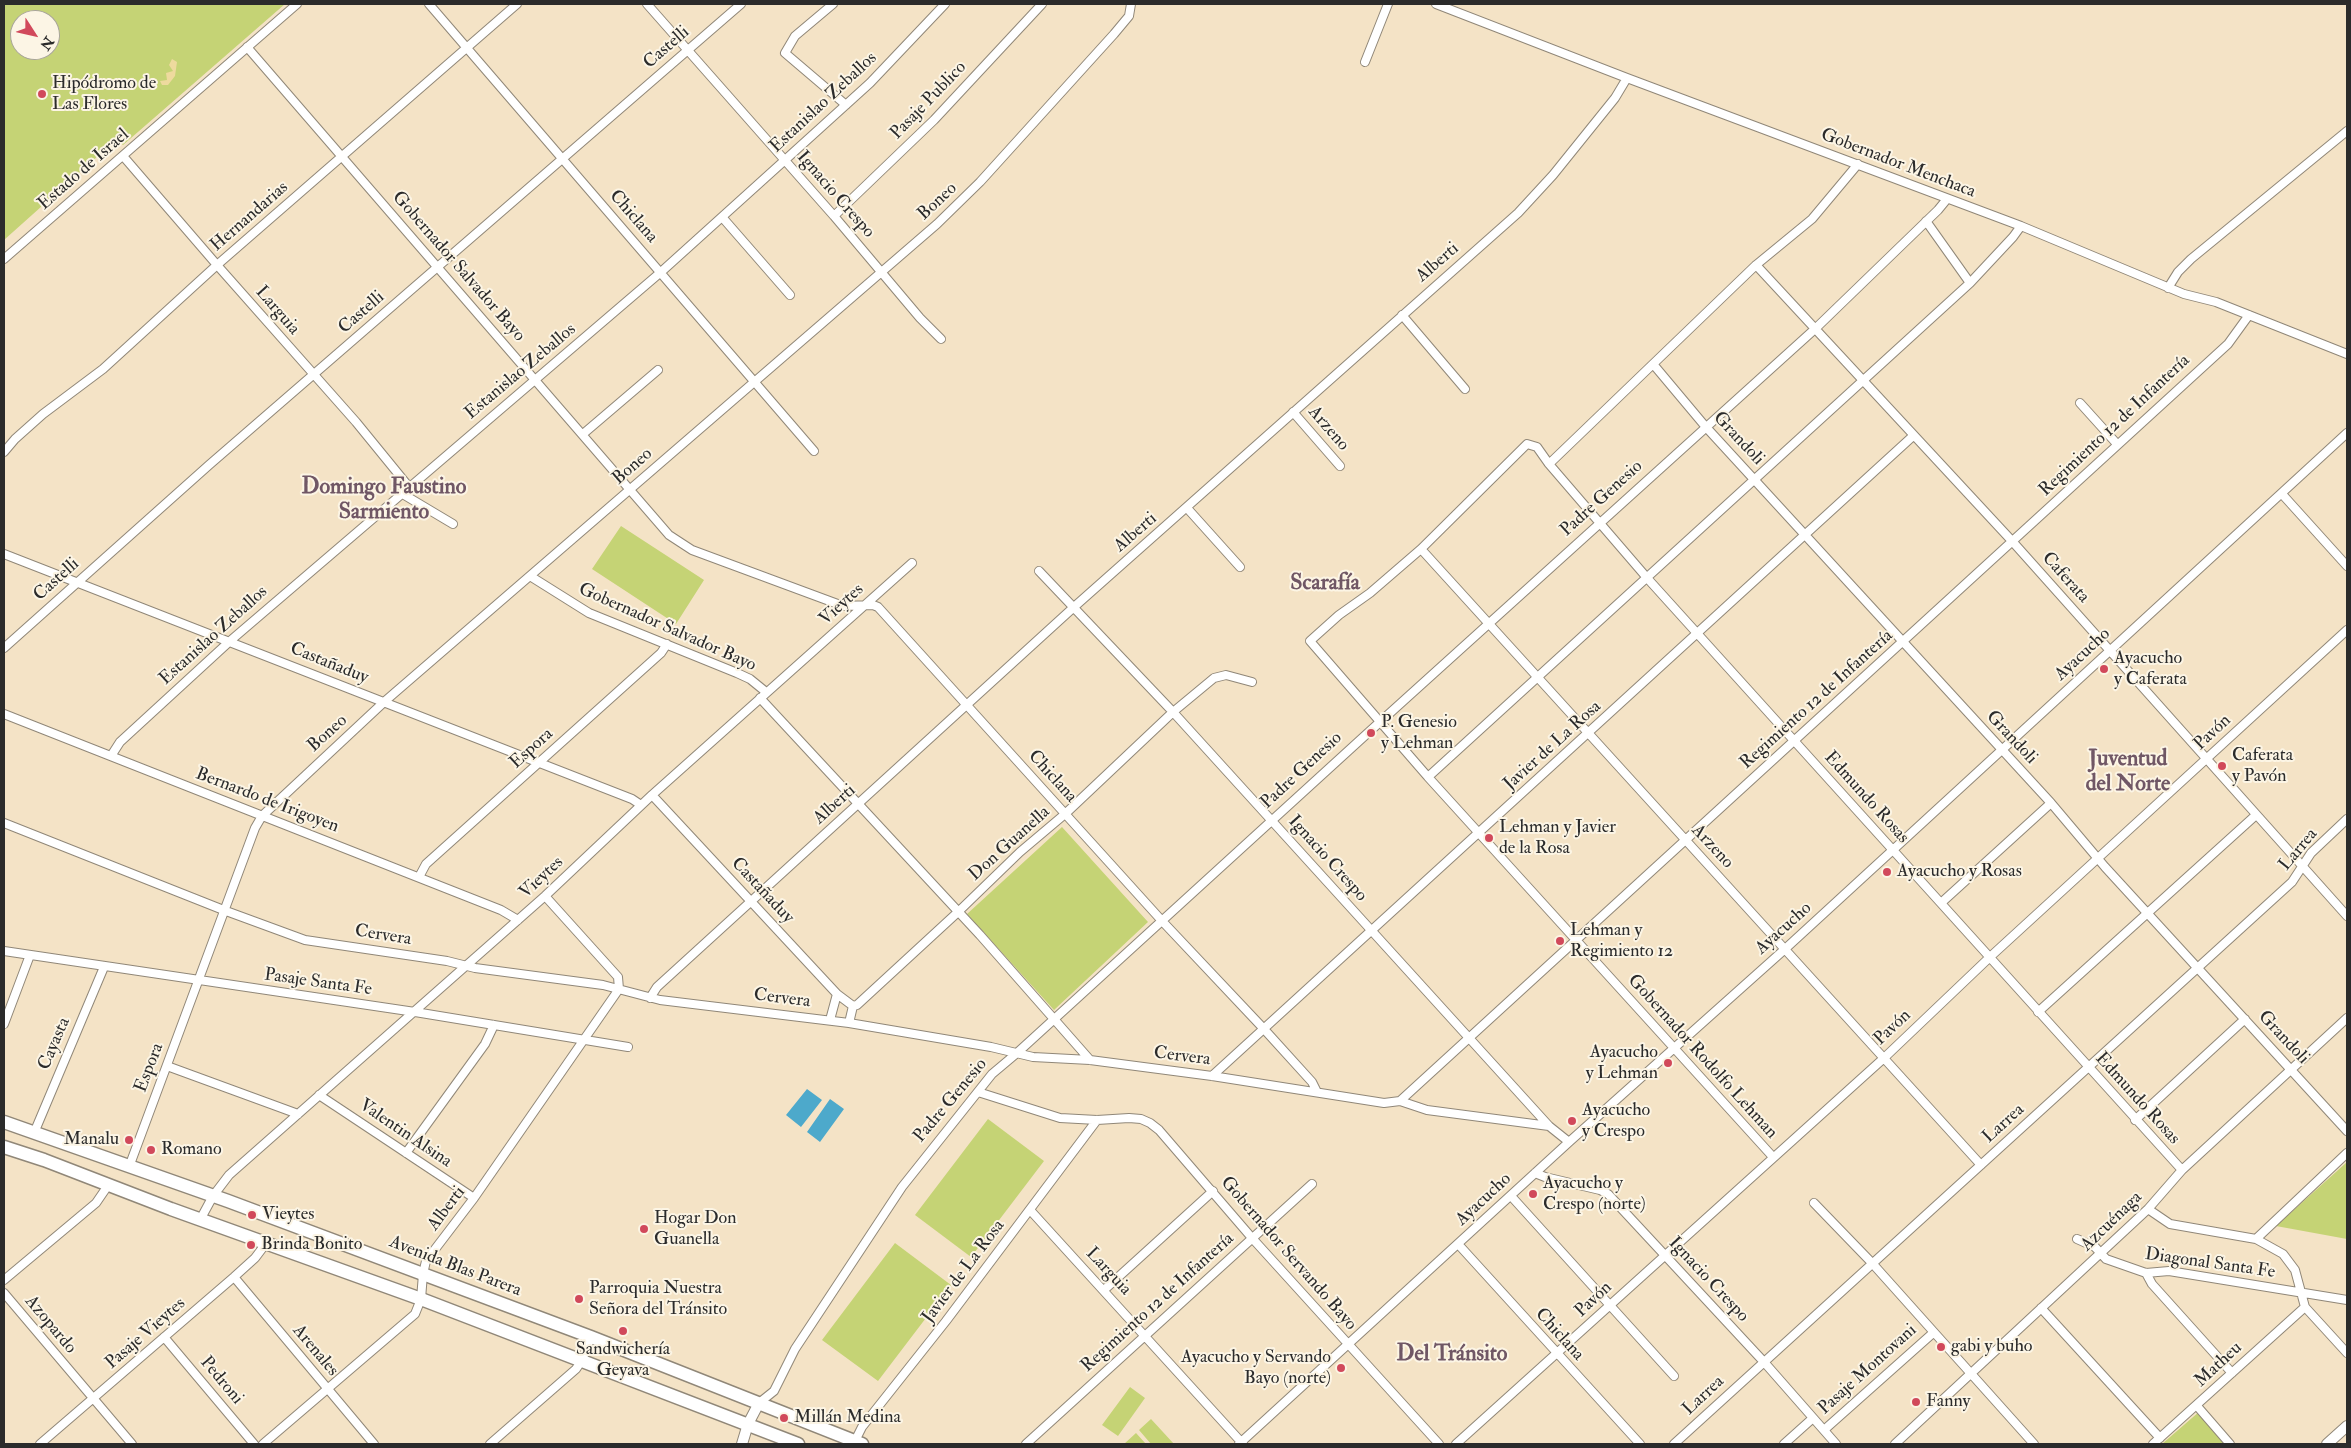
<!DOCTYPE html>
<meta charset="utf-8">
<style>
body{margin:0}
#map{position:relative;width:2351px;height:1448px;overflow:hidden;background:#f4e3c6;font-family:"IM FELL Double Pica",serif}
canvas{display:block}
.frame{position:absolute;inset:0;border:5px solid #2b2b2b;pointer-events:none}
.north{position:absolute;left:10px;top:10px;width:50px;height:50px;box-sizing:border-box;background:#fcf5e5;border:1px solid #a8a49b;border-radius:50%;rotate:125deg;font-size:14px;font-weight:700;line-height:20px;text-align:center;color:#2b2b2b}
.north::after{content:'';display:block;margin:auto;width:18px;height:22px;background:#d1495b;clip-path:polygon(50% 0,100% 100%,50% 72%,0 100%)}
</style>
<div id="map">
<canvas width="2351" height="1448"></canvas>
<div class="frame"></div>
<div class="north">N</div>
</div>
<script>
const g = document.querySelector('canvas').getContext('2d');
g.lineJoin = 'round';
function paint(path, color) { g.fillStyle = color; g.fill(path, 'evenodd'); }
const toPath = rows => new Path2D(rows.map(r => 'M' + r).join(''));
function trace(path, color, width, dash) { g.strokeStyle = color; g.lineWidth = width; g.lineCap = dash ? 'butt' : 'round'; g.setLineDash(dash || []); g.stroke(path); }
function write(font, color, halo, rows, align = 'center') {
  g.font = font + ' "IM FELL Double Pica",serif'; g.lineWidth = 4; g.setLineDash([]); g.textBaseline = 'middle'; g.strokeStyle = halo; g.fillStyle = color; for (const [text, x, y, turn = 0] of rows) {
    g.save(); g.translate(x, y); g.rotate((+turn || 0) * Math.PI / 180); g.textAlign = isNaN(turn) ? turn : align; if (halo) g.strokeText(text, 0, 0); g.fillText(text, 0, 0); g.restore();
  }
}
const green = toPath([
 [4,4,285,4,123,145,117,139,4,240],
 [20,20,50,20,50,50,20,50],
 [621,526,704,580,676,624,592,569],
 [1062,827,1148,922,1054,1010,967,914],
 [988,1119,1044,1161,971,1257,915,1215],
 [2347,1162,2347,1239,2276,1226],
 [895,1243,951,1285,878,1381,822,1340],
 [1130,1387,1145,1398,1118,1436,1102,1425],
 [2200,1411,2227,1440,2222,1444,2162,1444],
 [1151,1419,1174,1444,1151,1444,1139,1430],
 [1136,1433,1146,1444,1124,1444]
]);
const sand = toPath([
 [172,59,177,62,175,76,168,85,162,85,160,81,167,80,166,73,173,71,169,65]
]);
const water = toPath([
 [807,1089,822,1100,801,1127,786,1115],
 [830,1099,844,1109,820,1142,807,1132]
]);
const minor = toPath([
 [429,4,814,451],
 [647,4,834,216,920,318,941,339],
 [833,4,795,36,785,53,846,105],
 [1436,4,1627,78,2021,226,2184,294,2216,302,2347,354],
 [247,47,669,535,692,550,843,606,873,605,878,607,1163,922,1263,1028,1312,1082,1317,1092],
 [1365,62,1388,4],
 [123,156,217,265,356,422,409,487],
 [834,216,934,120,1042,4],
 [722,217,790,295],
 [1926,221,1970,283],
 [4,259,297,4],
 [1756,265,2012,541,2347,916],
 [2168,288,2178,272,2191,259,2347,131],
 [1402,315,1465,389],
 [1653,364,1705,426,2051,803,2105,867,2347,1131],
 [2080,403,2117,444],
 [1293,412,1340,466],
 [583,434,658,370],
 [4,452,15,439,43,414,103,369,217,265,517,4],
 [1549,464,1756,265,1812,219,1858,164],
 [401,493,453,524],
 [2282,494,2347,566],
 [1187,508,1240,567],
 [1421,549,1981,1165],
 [4,554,632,799,641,805],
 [1039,571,1173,712,1549,1126],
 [530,576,589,613,737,673,750,679,766,692],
 [4,648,209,465,741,4],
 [760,698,980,935,1090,1060],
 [4,714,501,910,518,920],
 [111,756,120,742,230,641,661,272,785,160,870,83,945,4],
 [1428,777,1970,283,2013,237,2021,226],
 [652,795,837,994,853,1006],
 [4,823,226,911,305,940,447,961,475,968,603,985,660,1000,849,1023,991,1047,1033,1057,1090,1060,1212,1076,1384,1103,1400,1101,1427,1110,1549,1126,1569,1142],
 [419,877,426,864,661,653,667,644],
 [1941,903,2051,803],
 [4,951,415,1012,628,1047],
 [650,998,657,987,1074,607,1518,213,1553,175,1615,98,1627,78],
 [2038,1012,2256,815],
 [830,1020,837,994],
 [849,1023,853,1006,857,1005,958,912,1020,852,1065,814,1173,712,1214,678,1226,675,1252,682],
 [4,1024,30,955],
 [167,1066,298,1114],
 [1212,1076,1913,436],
 [978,1092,1060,1118,1097,1120,1129,1118,1141,1119,1150,1123,1159,1130,1252,1238,1439,1444],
 [319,1095,474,1198],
 [1400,1101,2228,344,2249,315],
 [2135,1120,2245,1019],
 [34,1133,104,967],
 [406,1153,485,1044,494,1025],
 [1773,1157,1428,777,1310,641,1339,615,1370,593,1421,549,1527,444,1537,447,1549,464,1648,579,2182,1170],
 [129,1167,255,828,262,816,384,702,937,224,980,182,1114,34,1129,16,1131,4],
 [1535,1173,1545,1177,1600,1190,1608,1194,1764,1362,1836,1444],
 [1511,1196,1674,1376],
 [1814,1203,1872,1263,2034,1444],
 [2148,1209,2170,1224,2256,1239,2283,1254,2295,1270,2305,1307,2347,1353],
 [1030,1210,1243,1444],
 [200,1220,213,1196,229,1175,545,896,652,795,912,563],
 [2077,1239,2095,1247,2106,1259,2146,1273,2169,1271,2347,1300],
 [2256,1239,2347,1153],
 [1458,1244,1640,1444],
 [2146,1273,2152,1284,2232,1373],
 [234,1277,374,1444],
 [4,1280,96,1203,109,1184],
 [1104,1290,1213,1191],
 [4,1293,132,1444],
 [2041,1308,2160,1438],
 [164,1337,254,1444],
 [759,1403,774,1391,795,1349,902,1187,992,1074,1017,1053,1370,731,1816,328,1938,210,1947,199],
 [2197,1406,2230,1444],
 [1824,1430,1933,1333],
 [855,1441,862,1427,946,1321,1097,1120],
 [40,1444,234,1277,255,1258,267,1242],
 [263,1444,415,1314,421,1299,423,1274,426,1261,474,1198,619,989,618,977,545,896],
 [490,1444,576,1369,582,1360,591,1337],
 [1026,1444,1312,1184],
 [1239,1444,1569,1142,1785,949,2347,433],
 [1456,1444,1884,1058,1990,957,2347,630],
 [1674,1444,2292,882,2311,853,2347,819],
 [1784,1444,1813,1418],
 [1895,1444,2148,1209,2182,1170,2347,1018],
 [2153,1444,2305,1307]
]);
const tertiary = toPath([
 [742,1444,748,1424,759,1403],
 [2327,1444,2347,1426]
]);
const primary = toPath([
 [4,1122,228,1201,591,1337,862,1444],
 [4,1147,44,1160,171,1209,421,1299,798,1444]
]);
const markers = [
 [42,94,5,"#d1495b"],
 [2104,669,5,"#d1495b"],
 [1371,733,5,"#d1495b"],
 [2222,766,5,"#d1495b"],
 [1489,838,5,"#d1495b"],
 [1887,872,5,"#d1495b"],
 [1560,941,5,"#d1495b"],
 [1668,1063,5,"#d1495b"],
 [1572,1121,5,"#d1495b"],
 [129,1140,5,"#d1495b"],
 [151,1150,5,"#d1495b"],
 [1533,1194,5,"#d1495b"],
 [252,1215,5,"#d1495b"],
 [644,1229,5,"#d1495b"],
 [251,1245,5,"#d1495b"],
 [579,1299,5,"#d1495b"],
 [623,1331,5,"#d1495b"],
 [1941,1347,5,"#d1495b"],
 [1341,1368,5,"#d1495b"],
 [1916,1402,5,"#d1495b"],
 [784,1418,5,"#d1495b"]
];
const streetNames = [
 ["Castelli",667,48,-41],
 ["Pasaje Publico",929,101,-46],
 ["Estanislao Zeballos",824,103,-43],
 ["Gobernador Menchaca",1898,164,21],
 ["Estado de Israel",84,170,-41],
 ["Ignacio Crespo",835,195,49],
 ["Boneo",938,202,-43],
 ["Hernandarias",250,217,-41],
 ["Chiclana",633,217,49],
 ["Alberti",1438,263,-41],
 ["Gobernador Salvador Bayo",458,267,49],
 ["Larguia",277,311,49],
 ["Castelli",362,313,-41],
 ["Estanislao Zeballos",521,372,-40],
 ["Regimiento 12 de Infantería",2115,426,-43],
 ["Arzeno",1328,429,49],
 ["Grandoli",1738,439,47],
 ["Boneo",633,467,-41],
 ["Padre Genesio",1602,499,-42],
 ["Alberti",1136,533,-41],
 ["Caferata",2065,578,48],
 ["Castelli",57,580,-42],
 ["Vieytes",842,605,-42],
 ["Gobernador Salvador Bayo",667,628,24],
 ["Estanislao Zeballos",214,636,-42],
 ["Ayacucho",2083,655,-43],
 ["Castañaduy",329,664,22],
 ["Regimiento 12 de Infantería",1817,700,-42],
 ["Pavón",2213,733,-43],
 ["Boneo",328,734,-42],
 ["Grandoli",2011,738,47],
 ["Javier de La Rosa",1553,746,-42],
 ["Espora",532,749,-42],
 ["Padre Genesio",1302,771,-43],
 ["Chiclana",1052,777,48],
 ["Edmundo Rosas",1866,798,48],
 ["Bernardo de Irigoyen",267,801,21],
 ["Alberti",835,805,-42],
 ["Don Guanella",1010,844,-42],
 ["Arzeno",1712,847,47],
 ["Larrea",2299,850,-50],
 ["Ignacio Crespo",1327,859,48],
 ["Vieytes",542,878,-43],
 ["Castañaduy",762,891,47],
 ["Ayacucho",1784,929,-42],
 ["Cervera",383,936,9],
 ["Pasaje Santa Fe",318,983,8],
 ["Cervera",782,999,7],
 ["Pavón",1893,1028,-43],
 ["Grandoli",2283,1038,47],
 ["Cayasta",55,1044,-67],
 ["Cervera",1182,1057,7],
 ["Gobernador Rodolfo Lehman",1702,1057,48],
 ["Espora",150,1068,-69],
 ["Edmundo Rosas",2137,1099,48],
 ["Padre Genesio",951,1101,-50],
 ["Larrea",2004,1124,-42],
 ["Valentin Alsina",405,1134,34],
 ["Ayacucho",1484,1200,-43],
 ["Alberti",447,1209,-53],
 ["Azcuénaga",2112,1222,-44],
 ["Gobernador Servando Bayo",1288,1254,49],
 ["Diagonal Santa Fe",2210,1264,8],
 ["Avenida Blas Parera",455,1267,21],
 ["Javier de La Rosa",964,1272,-53],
 ["Larguia",1108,1272,47],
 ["Ignacio Crespo",1708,1280,47],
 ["Pavón",1594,1300,-43],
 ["Regimiento 12 de Infantería",1158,1303,-42],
 ["Azopardo",50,1325,50],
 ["Pasaje Vieytes",146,1334,-41],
 ["Chiclana",1559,1335,48],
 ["Arenales",315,1351,50],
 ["Matheu",2219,1365,-43],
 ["Pasaje Montovani",1868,1370,-42],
 ["Pedroni",221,1381,50],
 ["Larrea",1704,1396,-43]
];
const poiNames = [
 ["Hipódromo de",52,84],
 ["Las Flores",52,105],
 ["Ayacucho",2114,659],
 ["y Caferata",2114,680],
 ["P. Genesio",1381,723],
 ["y Lehman",1381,744],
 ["Caferata",2232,756],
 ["y Pavón",2232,777],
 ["Lehman y Javier",1499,828],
 ["de la Rosa",1499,849],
 ["Ayacucho y Rosas",1897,872],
 ["Lehman y",1570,931],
 ["Regimiento 12",1570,952],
 ["Ayacucho",1658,1053,"right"],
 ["y Lehman",1658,1074,"right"],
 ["Ayacucho",1582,1111],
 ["y Crespo",1582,1132],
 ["Manalu",119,1140,"right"],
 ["Romano",161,1150],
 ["Ayacucho y",1543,1184],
 ["Crespo (norte)",1543,1205],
 ["Vieytes",262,1215],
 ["Hogar Don",654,1219],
 ["Guanella",654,1240],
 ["Brinda Bonito",261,1245],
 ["Parroquia Nuestra",589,1289],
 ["Señora del Tránsito",589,1310],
 ["gabi y buho",1951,1347],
 ["Sandwichería",623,1350,"center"],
 ["Geyava",623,1371,"center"],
 ["Ayacucho y Servando",1331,1358,"right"],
 ["Bayo (norte)",1331,1379,"right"],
 ["Fanny",1926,1402],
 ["Millán Medina",794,1418]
];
const districtNames = [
 ["Domingo Faustino",384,488],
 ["Sarmiento",384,513],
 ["Scarafía",1325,584],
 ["Juventud",2128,760],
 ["del Norte",2128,785],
 ["Del Tránsito",1452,1355]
];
paint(green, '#c5d375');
paint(sand, '#eeda9e');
paint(water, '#4da9cb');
trace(minor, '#908778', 10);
trace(tertiary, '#908778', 12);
trace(primary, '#908778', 15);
trace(minor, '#fff', 8);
trace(tertiary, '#fff', 10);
trace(primary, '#fff', 12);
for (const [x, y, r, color] of markers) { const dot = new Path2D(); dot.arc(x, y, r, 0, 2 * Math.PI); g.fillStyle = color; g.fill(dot); trace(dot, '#fcf5e5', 2); }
write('18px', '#2b2b2b', '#fcf5e5', streetNames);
write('18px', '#2b2b2b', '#fcf5e5', poiNames, 'left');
write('bold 22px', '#705765', '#fcf5e5', districtNames);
</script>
